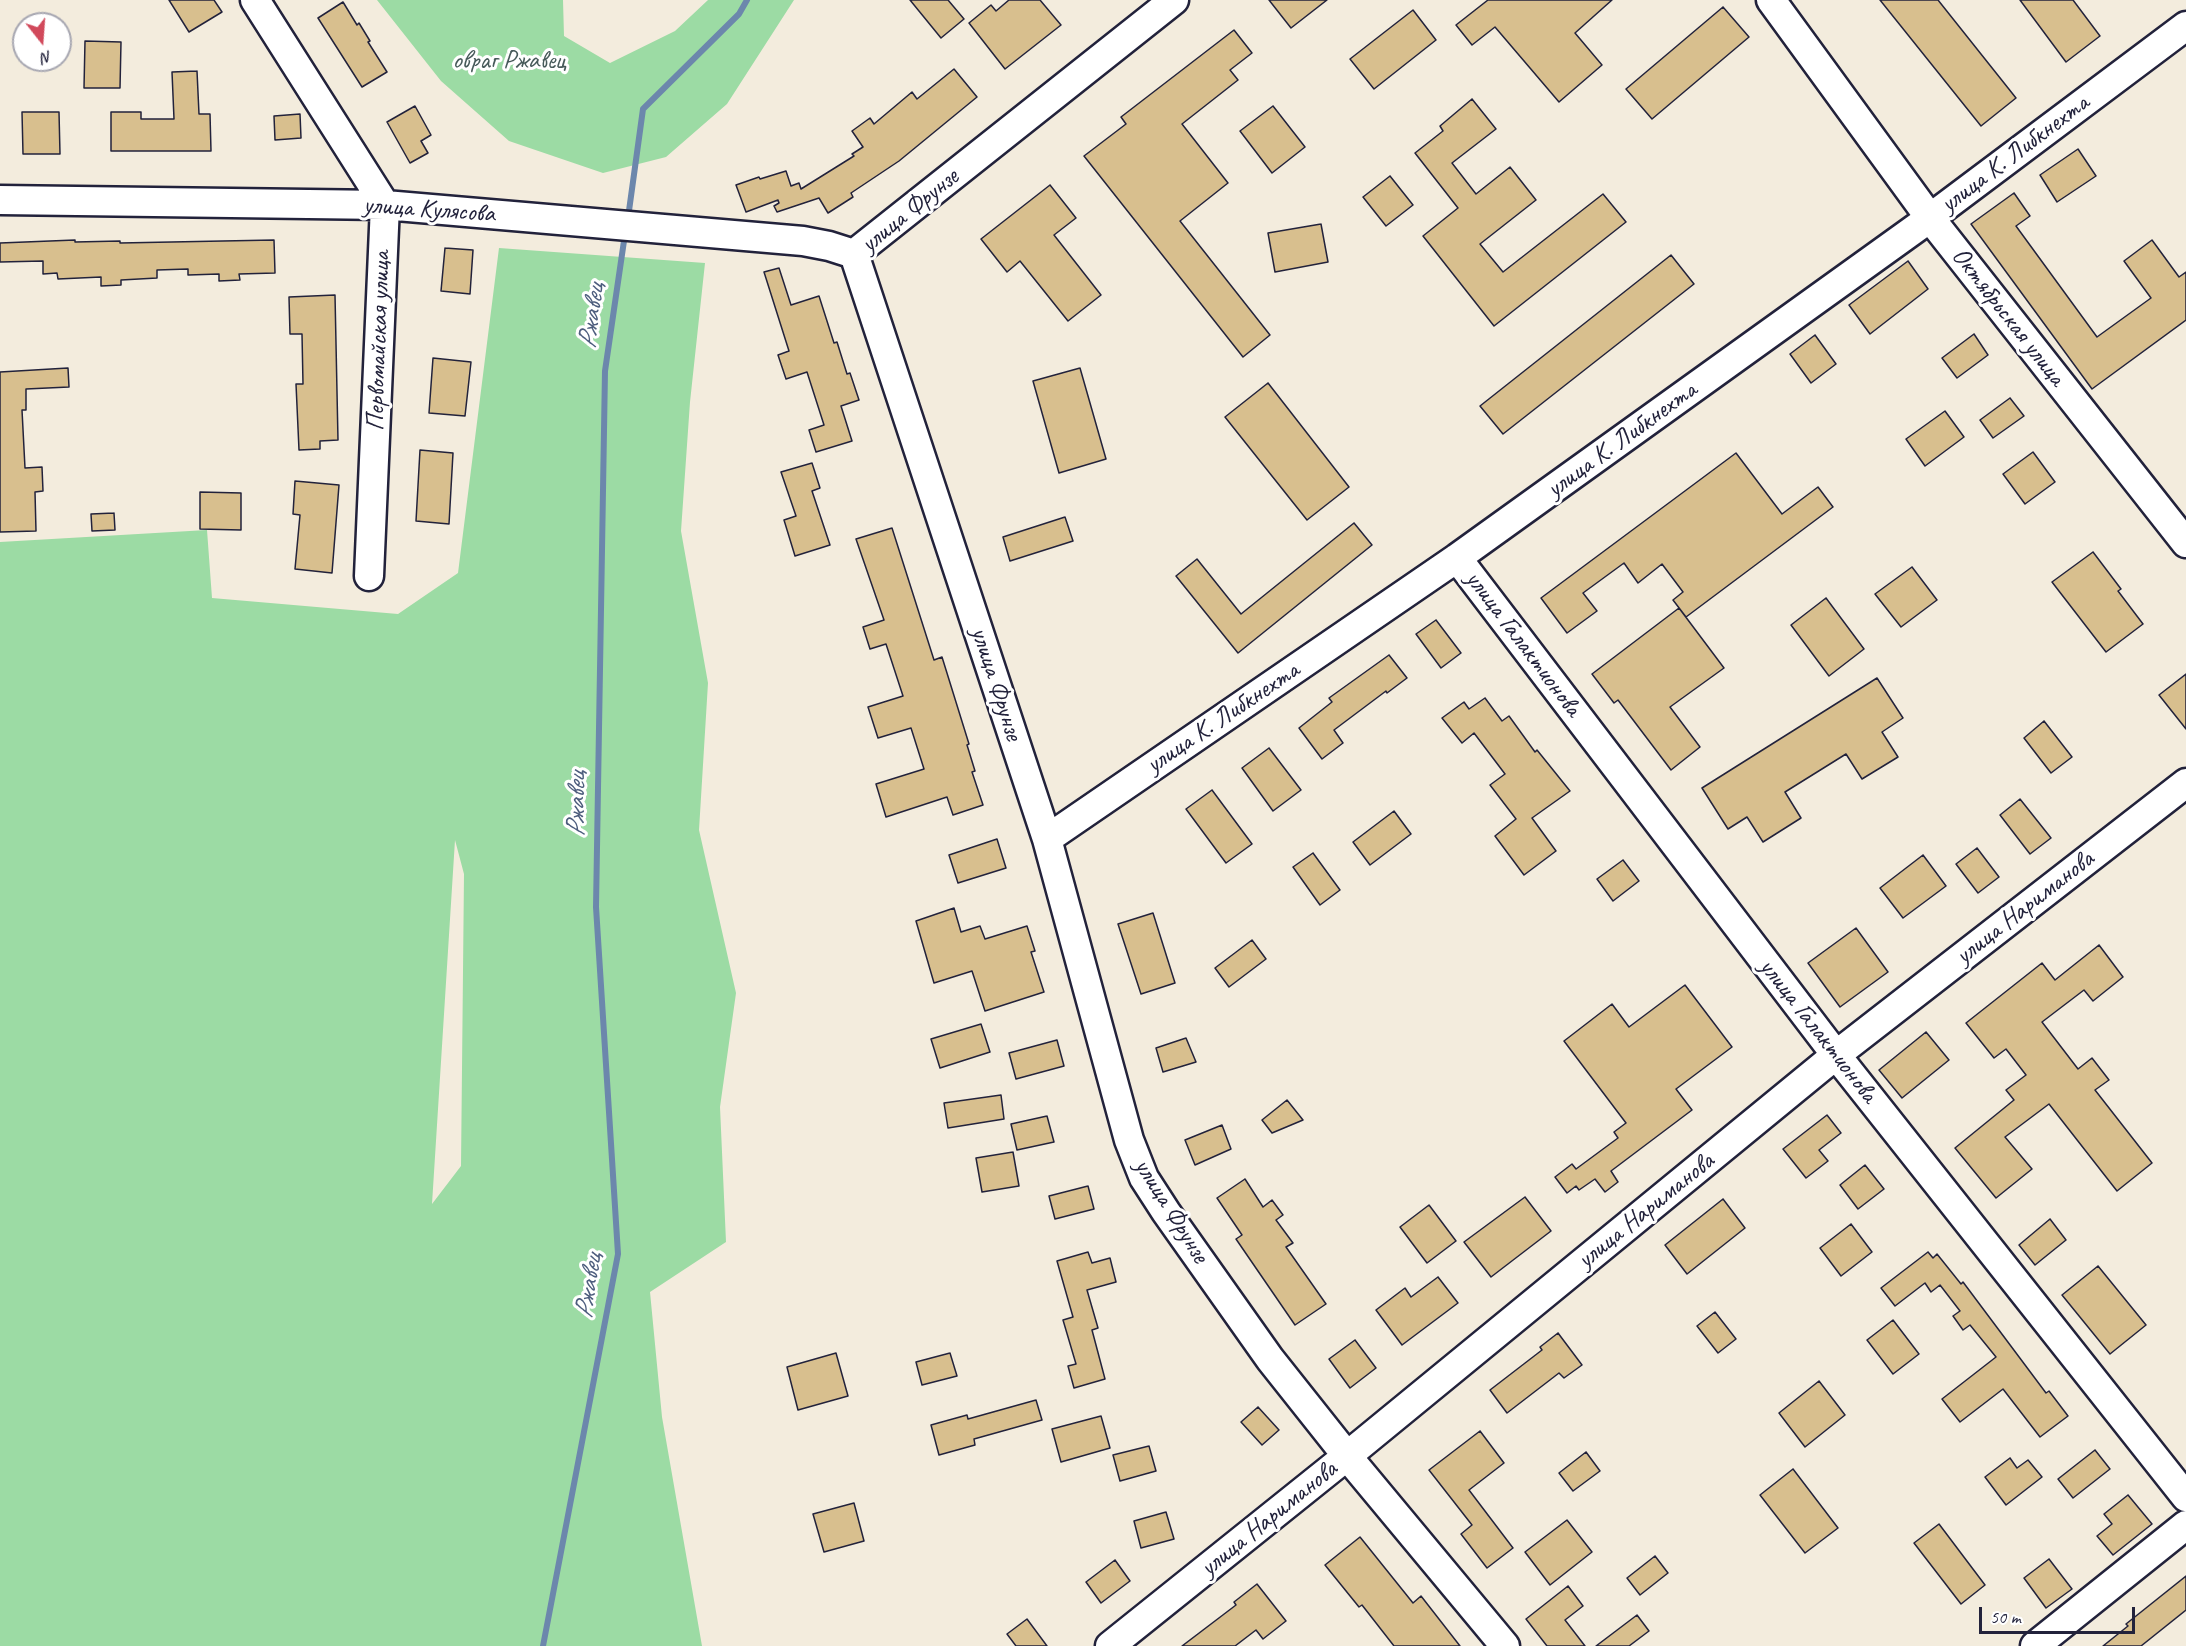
<!DOCTYPE html>
<meta charset="utf-8">
<style>
body{margin:0}
#map{position:relative;width:2186px;height:1646px;overflow:hidden;background:#f3ecdd;font-family:Caveat,sans-serif}
canvas{display:block}
.north{position:absolute;left:12px;top:12px;width:60px;height:60px;box-sizing:border-box;background:#fff;border:2px solid #a7a7b1;border-radius:50%;rotate:163deg;font-size:16px;font-weight:700;line-height:24px;text-align:center;color:#22223b}
.north::after{content:'';display:block;margin:auto;width:21px;height:27px;background:#d1495b;clip-path:polygon(50% 0,100% 100%,50% 72%,0 100%)}
.scale{position:absolute;left:1979px;top:1607px;width:156px;height:27px;box-sizing:border-box;border:3px solid #22223b;border-top:0;padding-left:8px;font-size:18px;line-height:21px;white-space:nowrap;color:#22223b;-webkit-text-stroke:4px #fff;paint-order:stroke}
</style>
<div id="map">
<canvas width="2186" height="1646"></canvas>
<div class="north">N</div>
<div class="scale">50 m</div>
</div>
<script>
const g = document.querySelector('canvas').getContext('2d');
g.lineJoin = 'round';
function paint(path, color) { g.fillStyle = color; g.fill(path, 'evenodd'); }
const toPath = rows => new Path2D(rows.map(r => 'M' + r).join(''));
function trace(path, color, width, dash) { g.strokeStyle = color; g.lineWidth = width; g.lineCap = dash ? 'butt' : 'round'; g.setLineDash(dash || []); g.stroke(path); }
function write(font, color, halo, rows, align = 'center') {
  g.font = font + ' Caveat,sans-serif'; g.lineWidth = 6; g.setLineDash([]); g.textBaseline = 'middle'; g.strokeStyle = halo; g.fillStyle = color; for (const [text, x, y, turn = 0] of rows) {
    g.save(); g.translate(x, y); g.rotate((+turn || 0) * Math.PI / 180); g.textAlign = isNaN(turn) ? turn : align; if (halo) g.strokeText(text, 0, 0); g.fillText(text, 0, 0); g.restore();
  }
}
const green = toPath([
 [377,0,563,0,564,36,610,63,675,31,708,0,794,0,727,104,666,157,603,173,509,141,441,81],
 [499,248,705,263,690,402,681,531,708,683,699,830,736,993,720,1107,726,1242,650,1292,662,1417,702,1646,0,1646,0,542,207,530,212,598,398,614,458,573],
 [455,840,464,874,461,1166,432,1204]
]);
const stream = toPath([
 [628,218,643,109,739,14,747,0],
 [543,1646,618,1254,596,907,605,371,625,234]
]);
const building = toPath([
 [169,0,214,0,222,12,189,32,169,0],
 [910,0,948,0,964,19,941,38,910,0],
 [1009,0,1040,0,1061,25,1005,69,969,23,991,5,996,11,1009,0],
 [1269,0,1327,0,1291,28,1269,0],
 [1488,0,1612,0,1575,33,1602,65,1559,102,1495,27,1472,45,1456,25,1488,0],
 [1880,0,1938,0,2016,98,1981,126,1880,0],
 [2020,0,2073,0,2100,36,2066,62,2020,0],
 [343,2,357,25,359,23,370,41,368,42,387,72,362,87,318,18,343,2],
 [1723,7,1749,37,1652,119,1626,89,1723,7],
 [1413,10,1436,40,1374,89,1350,59,1413,10],
 [1234,30,1252,53,1230,70,1238,80,1182,124,1228,183,1180,221,1270,335,1243,357,1084,156,1126,124,1121,117,1234,30],
 [85,41,121,42,120,88,84,88,85,41],
 [954,69,977,97,899,161,851,193,853,197,828,213,819,198,777,212,774,206,779,203,778,200,746,212,736,185,759,177,760,179,786,171,791,186,799,183,801,189,854,156,852,154,863,147,852,131,870,118,874,124,912,92,917,99,954,69],
 [197,71,199,114,210,114,211,151,111,151,111,112,141,112,141,119,174,119,172,72,197,71],
 [1472,99,1496,129,1452,163,1476,194,1510,167,1536,200,1480,244,1503,272,1603,194,1626,222,1494,326,1423,236,1458,208,1415,153,1443,131,1440,126,1472,99],
 [415,106,431,135,421,141,428,153,410,163,387,122,415,106],
 [1273,106,1305,147,1272,173,1240,131,1273,106],
 [22,112,59,112,60,154,23,154,22,112],
 [300,114,301,138,275,140,274,116,300,114],
 [2078,149,2096,176,2057,202,2040,175,2078,149],
 [1390,176,1413,205,1386,226,1363,197,1390,176],
 [1050,185,1076,218,1054,235,1101,295,1068,321,1020,261,1007,272,981,239,1050,185],
 [2014,193,2030,216,2016,226,2097,337,2151,298,2124,261,2152,240,2179,277,2186,272,2186,320,2092,389,1971,224,2014,193],
 [1321,224,1328,262,1275,272,1268,233,1321,224],
 [75,240,75,242,120,241,120,243,274,240,275,273,239,274,240,280,219,281,219,274,188,275,188,269,157,270,157,278,121,280,121,285,101,286,101,277,58,279,57,273,43,274,43,261,0,262,0,243,75,240],
 [445,248,473,250,470,294,441,291,445,248],
 [1671,255,1694,284,1503,434,1480,406,1671,255],
 [1908,261,1928,289,1870,334,1849,305,1908,261],
 [779,268,791,305,819,296,834,343,837,342,847,374,850,373,859,400,841,406,852,441,816,452,809,430,824,425,807,372,786,379,778,355,789,351,764,272,779,268],
 [335,295,338,440,320,441,320,449,299,450,296,384,303,384,302,334,290,334,289,297,335,295],
 [1974,334,1988,355,1957,378,1942,358,1974,334],
 [1815,335,1836,364,1811,383,1790,354,1815,335],
 [433,358,471,362,465,416,429,413,433,358],
 [68,368,69,387,26,389,26,410,22,410,25,468,42,467,43,491,35,492,36,531,0,532,0,372,68,368],
 [1080,368,1106,459,1059,473,1033,381,1080,368],
 [1268,383,1349,487,1307,520,1225,417,1268,383],
 [2010,398,2024,416,1993,438,1980,420,2010,398],
 [1945,411,1964,437,1925,466,1906,439,1945,411],
 [420,450,453,453,449,524,416,521,420,450],
 [2033,452,2055,482,2025,504,2003,474,2033,452],
 [1736,453,1782,514,1818,487,1833,507,1686,617,1673,600,1683,592,1662,564,1638,583,1624,563,1583,593,1597,611,1567,633,1541,598,1736,453],
 [812,463,820,488,812,491,830,545,795,556,784,520,796,516,781,472,812,463],
 [295,481,339,485,332,573,295,569,300,515,293,514,295,481],
 [200,492,241,493,241,530,200,529,200,492],
 [114,513,115,530,92,531,91,514,114,513],
 [1065,517,1073,541,1010,561,1003,537,1065,517],
 [1354,523,1372,545,1238,653,1176,576,1197,559,1241,614,1354,523],
 [892,528,934,660,942,657,969,744,967,745,975,771,972,772,983,805,953,815,947,797,886,817,876,784,924,769,911,728,878,738,868,707,903,696,886,644,870,649,863,627,884,620,856,539,892,528],
 [2093,552,2121,589,2118,591,2143,624,2106,652,2052,582,2093,552],
 [1912,567,1937,600,1901,627,1875,594,1912,567],
 [1826,598,1864,649,1829,676,1791,625,1826,598],
 [1679,608,1724,668,1670,707,1700,747,1671,770,1618,700,1614,703,1592,674,1679,608],
 [1436,620,1461,653,1441,668,1416,634,1436,620],
 [1389,655,1407,678,1387,693,1386,691,1334,730,1343,743,1322,759,1299,728,1332,702,1329,698,1389,655],
 [2186,674,2186,729,2159,695,2186,674],
 [1877,678,1903,718,1882,732,1898,757,1862,779,1846,754,1785,792,1801,818,1763,842,1747,817,1728,829,1702,788,1877,678],
 [1485,698,1502,721,1509,716,1535,752,1537,750,1570,791,1532,818,1556,851,1524,875,1495,836,1516,819,1490,785,1505,774,1474,733,1462,743,1442,718,1464,702,1469,709,1485,698],
 [2044,721,2072,757,2051,773,2024,738,2044,721],
 [1269,748,1301,790,1273,811,1242,768,1269,748],
 [1212,790,1252,844,1226,863,1186,809,1212,790],
 [2020,799,2051,838,2030,854,2000,815,2020,799],
 [1394,811,1411,834,1370,865,1353,842,1394,811],
 [997,839,1006,868,958,883,949,855,997,839],
 [1977,848,1999,877,1978,893,1956,864,1977,848],
 [1313,853,1340,890,1320,905,1293,867,1313,853],
 [1923,855,1946,886,1903,918,1880,888,1923,855],
 [1623,860,1639,881,1613,901,1597,879,1623,860],
 [954,908,961,932,980,926,985,939,1027,926,1035,951,1031,952,1044,992,985,1011,972,971,934,983,916,921,954,908],
 [1153,913,1175,983,1141,994,1118,924,1153,913],
 [1856,928,1888,972,1840,1007,1808,963,1856,928],
 [1252,940,1266,959,1229,987,1215,968,1252,940],
 [2099,945,2123,977,2093,1001,2084,990,2042,1022,2078,1069,2092,1058,2109,1080,2095,1090,2152,1163,2117,1191,2049,1104,2005,1137,2032,1169,1996,1198,1955,1148,2014,1100,2006,1090,2026,1075,2006,1049,1994,1058,1966,1023,2042,963,2055,980,2099,945],
 [1685,985,1732,1047,1676,1089,1692,1110,1611,1171,1618,1182,1605,1192,1595,1179,1579,1190,1576,1186,1567,1193,1555,1177,1572,1164,1576,1169,1618,1138,1614,1132,1626,1123,1564,1041,1612,1004,1629,1027,1685,985],
 [981,1024,990,1052,940,1068,931,1039,981,1024],
 [1926,1032,1949,1060,1902,1098,1879,1070,1926,1032],
 [1186,1038,1196,1062,1163,1072,1156,1048,1186,1038],
 [1057,1040,1064,1066,1016,1079,1009,1053,1057,1040],
 [1001,1095,1004,1119,948,1128,944,1103,1001,1095],
 [1287,1100,1303,1120,1272,1133,1262,1120,1287,1100],
 [1827,1115,1841,1133,1819,1150,1828,1161,1806,1178,1783,1149,1827,1115],
 [1047,1116,1054,1142,1017,1150,1011,1124,1047,1116],
 [1222,1125,1231,1149,1195,1165,1185,1140,1222,1125],
 [1013,1152,1019,1186,982,1192,976,1158,1013,1152],
 [1865,1165,1884,1189,1858,1209,1840,1185,1865,1165],
 [1245,1179,1263,1207,1272,1200,1283,1215,1276,1220,1293,1243,1286,1247,1326,1304,1295,1325,1236,1239,1242,1235,1217,1198,1245,1179],
 [1088,1186,1094,1209,1055,1219,1049,1196,1088,1186],
 [1525,1197,1551,1231,1491,1277,1464,1242,1525,1197],
 [1723,1199,1745,1228,1687,1274,1665,1245,1723,1199],
 [1429,1205,1456,1241,1427,1263,1400,1227,1429,1205],
 [2050,1219,2066,1240,2035,1265,2019,1245,2050,1219],
 [1851,1224,1872,1252,1841,1276,1820,1248,1851,1224],
 [1088,1252,1092,1263,1110,1258,1116,1282,1087,1290,1098,1328,1092,1330,1105,1379,1074,1388,1068,1366,1076,1364,1063,1320,1073,1317,1057,1261,1088,1252],
 [1928,1252,1933,1258,1937,1254,1961,1284,1963,1282,2046,1393,2049,1391,2068,1416,2040,1437,2003,1389,1960,1422,1942,1399,1996,1357,1970,1325,1963,1330,1953,1316,1960,1311,1940,1285,1931,1292,1925,1283,1895,1306,1881,1288,1928,1252],
 [2098,1266,2146,1325,2110,1354,2062,1295,2098,1266],
 [1438,1277,1458,1303,1402,1345,1376,1310,1405,1288,1411,1297,1438,1277],
 [1715,1312,1736,1339,1718,1353,1697,1326,1715,1312],
 [1893,1320,1919,1354,1893,1374,1867,1340,1893,1320],
 [1558,1333,1582,1365,1564,1378,1559,1373,1507,1413,1490,1390,1542,1350,1540,1347,1558,1333],
 [1355,1340,1376,1368,1350,1388,1329,1359,1355,1340],
 [836,1353,848,1396,798,1410,787,1367,836,1353],
 [950,1353,957,1376,922,1385,916,1362,950,1353],
 [1819,1381,1845,1415,1805,1447,1779,1413,1819,1381],
 [1036,1400,1042,1420,974,1439,975,1445,939,1455,931,1425,967,1415,968,1419,1036,1400],
 [1258,1407,1279,1430,1262,1445,1241,1422,1258,1407],
 [1101,1416,1110,1448,1061,1462,1052,1429,1101,1416],
 [1480,1431,1504,1463,1469,1490,1513,1548,1487,1568,1461,1534,1472,1525,1429,1470,1480,1431],
 [1149,1446,1156,1471,1120,1481,1113,1455,1149,1446],
 [2095,1450,2110,1469,2073,1498,2058,1479,2095,1450],
 [1586,1452,1600,1471,1573,1491,1559,1473,1586,1452],
 [2010,1458,2017,1468,2028,1460,2042,1477,2006,1505,1985,1477,2010,1458],
 [1793,1469,1838,1528,1805,1553,1760,1495,1793,1469],
 [2128,1495,2152,1524,2113,1555,2097,1536,2112,1524,2104,1514,2128,1495],
 [854,1503,864,1541,824,1552,813,1514,854,1503],
 [1166,1512,1174,1539,1141,1548,1134,1521,1166,1512],
 [1567,1520,1592,1552,1550,1585,1525,1552,1567,1520],
 [1939,1524,1985,1585,1961,1604,1914,1543,1939,1524],
 [1360,1537,1413,1603,1421,1596,1460,1646,1394,1646,1362,1605,1359,1607,1325,1565,1360,1537],
 [1655,1556,1668,1573,1640,1595,1627,1578,1655,1556],
 [2049,1559,2072,1589,2046,1608,2024,1578,2049,1559],
 [1115,1560,1130,1581,1101,1603,1086,1582,1115,1560],
 [2186,1576,2186,1610,2141,1646,2103,1646,2128,1626,2126,1624,2186,1576],
 [1257,1584,1286,1621,1263,1639,1256,1630,1235,1646,1182,1646,1236,1605,1234,1602,1257,1584],
 [1568,1586,1583,1606,1565,1620,1585,1646,1547,1646,1526,1619,1568,1586],
 [1637,1615,1649,1631,1629,1646,1596,1646,1637,1615],
 [1027,1619,1047,1646,1016,1646,1007,1634,1027,1619]
]);
const minor = toPath([
 [255,0,385,205,369,576],
 [1771,0,1930,218,2186,543],
 [0,200,385,205,803,241,829,246,854,254],
 [854,254,1047,839,1129,1140,1144,1178,1166,1212,1270,1359,1347,1456,1505,1646],
 [854,254,1174,0],
 [1457,558,1836,1055,2186,1497],
 [1047,839,1457,558,1930,218,2186,26],
 [1110,1646,1347,1456,1836,1055,2186,783],
 [2035,1646,2186,1525]
]);
const parkNames = [
 ["овраг Ржавец",509,61]
];
const streetNames = [
 ["улица К. Либкнехта",2015,154,-37],
 ["улица Кулясова",429,210,4],
 ["улица Фрунзе",910,211,-39],
 ["Октябрьская улица",2008,317,52],
 ["Первомайская улица",379,341,-88],
 ["улица К. Либкнехта",1622,440,-36],
 ["улица Галактионова",1523,644,53],
 ["улица Фрунзе",996,684,72],
 ["улица К. Либкнехта",1223,718,-34],
 ["улица Нариманова",2025,908,-38],
 ["улица Галактионова",1818,1031,52],
 ["улица Фрунзе",1171,1211,58],
 ["улица Нариманова",1646,1211,-39],
 ["улица Нариманова",1269,1519,-39]
];
const waterNames = [
 ["Ржавец",592,316,-82],
 ["Ржавец",577,804,-89],
 ["Ржавец",589,1286,-81]
];
paint(green, '#9cdba4');
trace(stream, '#6c87ac', 6);
paint(building, '#d8bf8e');
trace(building, '#22223b', 1.5);
trace(minor, '#22223b', 33);
trace(minor, '#fff', 28);
write('26px', '#475a5a', '#fff', parkNames);
write('26px', '#22223b', '#fff', streetNames);
write('italic 27px', '#4d5d7d', '#fff', waterNames);
</script>
